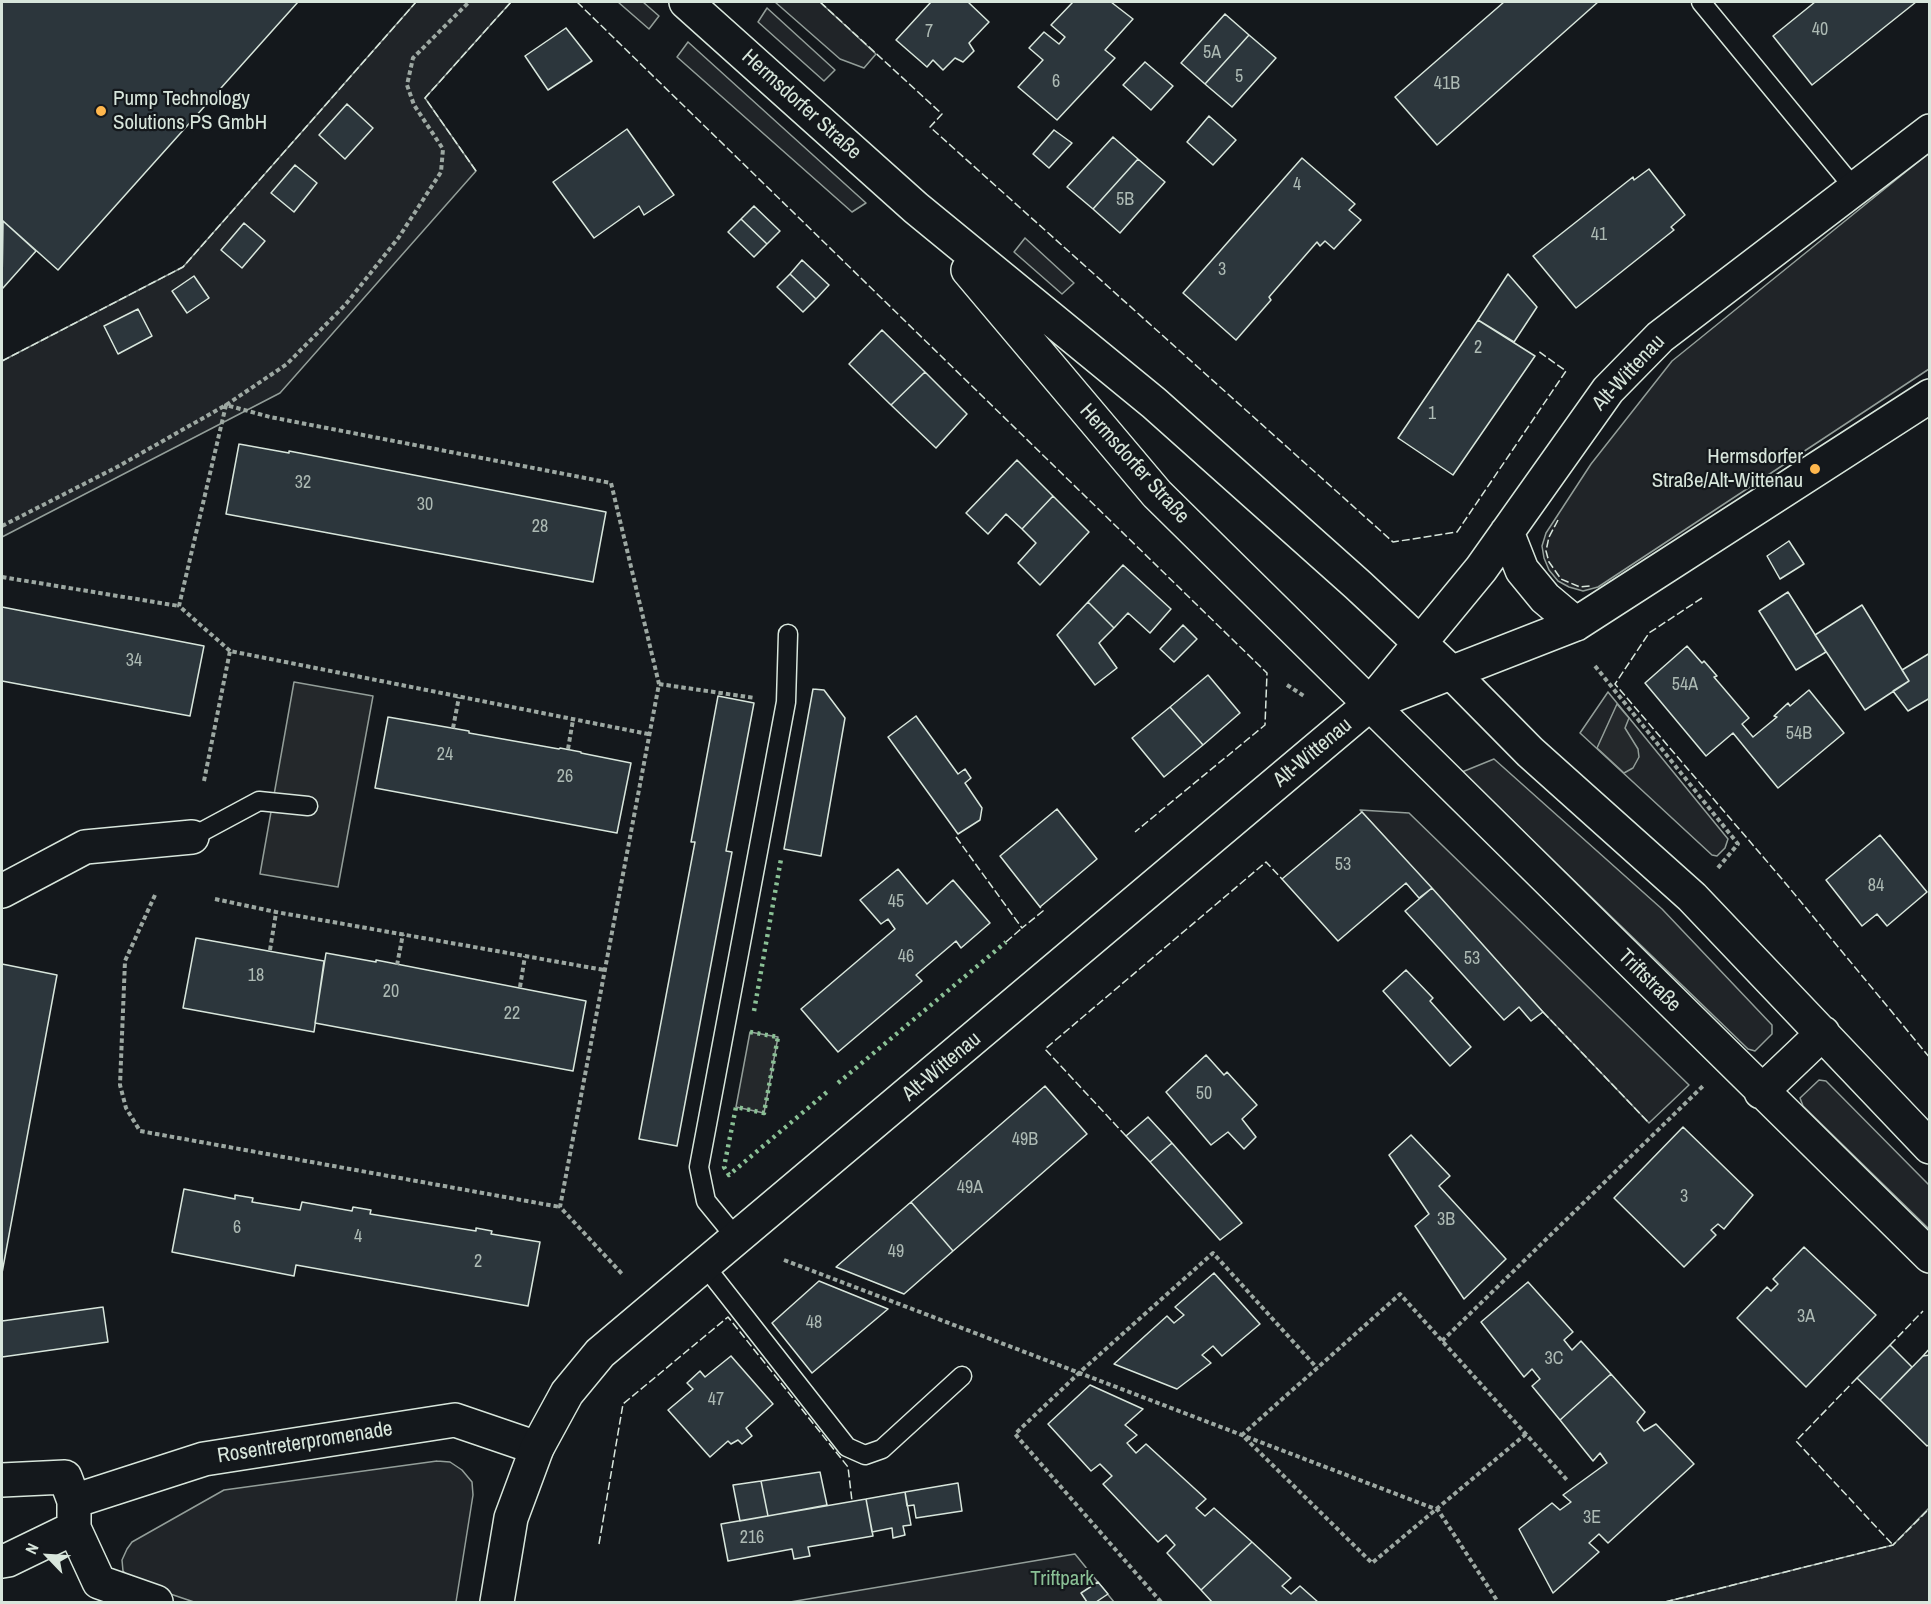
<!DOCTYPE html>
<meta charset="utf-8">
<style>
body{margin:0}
#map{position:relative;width:1931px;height:1604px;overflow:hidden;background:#14181c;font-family:"Archivo Narrow",sans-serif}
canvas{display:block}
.frame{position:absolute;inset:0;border:3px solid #d8e6dc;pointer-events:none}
.north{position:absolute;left:18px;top:1526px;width:60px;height:60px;-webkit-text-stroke:4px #14181c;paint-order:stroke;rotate:295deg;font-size:16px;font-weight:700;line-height:24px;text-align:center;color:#d8e6dc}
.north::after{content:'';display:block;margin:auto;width:21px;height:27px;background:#d8e6dc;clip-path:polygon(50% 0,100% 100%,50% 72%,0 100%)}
</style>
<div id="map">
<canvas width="1931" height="1604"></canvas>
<div class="frame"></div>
<div class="north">N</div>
</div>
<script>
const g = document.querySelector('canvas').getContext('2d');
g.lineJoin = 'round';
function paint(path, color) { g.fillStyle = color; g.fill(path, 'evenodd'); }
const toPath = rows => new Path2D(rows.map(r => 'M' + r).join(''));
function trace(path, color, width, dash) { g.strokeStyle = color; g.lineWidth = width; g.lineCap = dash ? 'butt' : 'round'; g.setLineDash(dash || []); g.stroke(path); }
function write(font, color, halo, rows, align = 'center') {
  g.font = font + ' "Archivo Narrow",sans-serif'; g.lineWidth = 4.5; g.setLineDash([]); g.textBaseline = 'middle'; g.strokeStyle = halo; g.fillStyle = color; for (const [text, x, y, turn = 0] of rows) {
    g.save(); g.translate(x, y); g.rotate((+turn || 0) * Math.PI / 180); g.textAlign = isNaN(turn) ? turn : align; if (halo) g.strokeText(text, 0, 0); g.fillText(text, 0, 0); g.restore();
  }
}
const green = toPath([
 [416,2,511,2,425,98,476,171,280,393,2,537,2,361,183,267,416,2],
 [618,2,643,2,659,16,649,29,618,2],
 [775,2,820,2,876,54,864,68,840,59,775,2],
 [767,8,835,70,824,81,758,22,767,8],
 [688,42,866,203,852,212,677,57,688,42],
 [1929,153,1929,369,1598,587,1583,591,1569,587,1558,581,1549,570,1544,558,1542,546,1546,533,1591,464,1672,361,1929,153],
 [1025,238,1074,283,1062,294,1014,252,1025,238],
 [1608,692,1728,839,1725,848,1717,856,1712,855,1580,733,1608,692],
 [1494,759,1662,909,1772,1025,1772,1034,1755,1051,1748,1049,1462,772,1494,759],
 [1360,810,1409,813,1689,1085,1649,1123,1543,1012,1360,810],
 [1819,1080,1826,1081,1929,1185,1929,1229,1803,1106,1800,1098,1819,1080],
 [437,1461,450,1462,462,1470,472,1482,473,1495,456,1602,194,1602,132,1581,123,1571,122,1560,127,1549,132,1542,224,1490,437,1461],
 [1929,1508,1929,1602,1665,1602,1893,1545,1929,1508],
 [1075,1554,1114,1602,790,1602,1075,1554]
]);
const parking = toPath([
 [294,682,373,696,338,887,260,874,294,682],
 [1617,704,1629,718,1625,728,1638,749,1639,757,1633,768,1624,773,1597,748,1617,704],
 [750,1032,778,1037,764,1113,736,1107,750,1032]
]);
const building = toPath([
 [2,2,298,2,58,270,2,220,2,2],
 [931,2,968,2,989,22,969,43,974,51,963,62,955,58,943,70,933,60,927,67,896,40,931,2],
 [1073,2,1111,2,1133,19,1105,50,1115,58,1057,120,1018,87,1043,60,1029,48,1044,32,1059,44,1065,37,1051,25,1073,2],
 [1504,2,1598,2,1437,145,1395,97,1504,2],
 [1815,2,1916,2,1812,85,1773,36,1815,2],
 [1225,14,1249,35,1205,84,1181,63,1225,14],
 [566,28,592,61,548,90,525,56,566,28],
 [1249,35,1276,58,1232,107,1205,84,1249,35],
 [1145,62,1173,86,1151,110,1123,85,1145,62],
 [347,104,373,128,345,159,319,135,347,104],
 [1209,116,1236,140,1213,165,1187,142,1209,116],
 [627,129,674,195,644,215,639,206,594,238,553,182,627,129],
 [1054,130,1072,143,1049,168,1033,154,1054,130],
 [1113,137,1138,159,1093,209,1067,187,1113,137],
 [1302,158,1355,204,1349,210,1361,220,1334,249,1325,241,1320,246,1317,242,1269,297,1271,300,1236,340,1183,293,1302,158],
 [1138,159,1165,182,1120,233,1093,209,1138,159],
 [295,165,317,183,294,212,271,193,295,165],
 [1649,169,1685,215,1671,227,1674,230,1576,308,1533,256,1633,177,1634,180,1649,169],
 [754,206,780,231,767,244,741,219,754,206],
 [741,219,767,244,754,257,728,232,741,219],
 [3,221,36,251,3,288,2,286,3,221],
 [244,223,265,241,242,268,221,250,244,223],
 [802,260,829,285,816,299,790,274,802,260],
 [790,274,816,299,803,312,777,287,790,274],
 [1508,274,1537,307,1514,342,1478,320,1508,274],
 [194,276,209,298,187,313,172,291,194,276],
 [138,309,152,336,118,354,104,326,138,309],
 [1478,320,1535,356,1453,475,1398,438,1478,320],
 [882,330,925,372,891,405,849,364,882,330],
 [925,372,967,414,936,448,891,405,925,372],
 [239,444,289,453,289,451,606,512,593,582,226,514,239,444],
 [1017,460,1053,496,1022,529,1006,514,988,534,966,513,1017,460],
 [1053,496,1089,532,1040,585,1018,563,1036,543,1022,529,1053,496],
 [1789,541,1804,564,1780,579,1767,556,1789,541],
 [1123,565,1171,609,1150,633,1128,613,1114,628,1088,602,1123,565],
 [1788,592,1826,652,1796,670,1759,611,1788,592],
 [1088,602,1114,628,1099,643,1117,668,1095,685,1057,635,1088,602],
 [1862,605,1909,681,1865,710,1815,635,1862,605],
 [2,607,204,646,190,716,2,681,2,607],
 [1183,625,1197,639,1174,662,1160,649,1183,625],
 [1687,646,1702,663,1704,661,1717,676,1714,677,1749,718,1742,724,1753,737,1777,717,1774,716,1788,703,1790,706,1809,690,1844,733,1778,788,1733,733,1706,756,1645,683,1687,646],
 [1930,653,1930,698,1908,711,1893,691,1909,681,1902,670,1930,653],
 [1208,675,1240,713,1203,745,1170,707,1208,675],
 [813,689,824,690,845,718,821,856,784,849,813,689],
 [718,696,754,703,726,851,732,852,677,1146,639,1139,695,842,691,842,718,696],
 [1170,707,1203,745,1164,777,1132,738,1170,707],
 [916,716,958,774,965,769,971,778,965,783,982,808,980,820,958,834,888,737,916,716],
 [388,717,469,731,469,733,559,749,560,748,581,752,581,753,631,763,617,833,375,788,388,717],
 [1057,809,1097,859,1040,907,1000,856,1057,809],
 [1362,812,1432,888,1419,898,1406,883,1338,941,1282,879,1362,812],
 [1880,835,1927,892,1887,926,1877,914,1862,926,1826,880,1880,835],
 [898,869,927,904,953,880,990,923,961,948,956,941,916,975,922,981,838,1052,801,1009,895,929,888,919,881,924,860,900,898,869],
 [1432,888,1543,1012,1531,1021,1519,1007,1504,1020,1405,911,1432,888],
 [196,938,324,961,314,1032,183,1008,196,938],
 [326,953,376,962,376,960,586,1001,573,1071,315,1023,326,953],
 [2,964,57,975,2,1273,2,964],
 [1406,970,1433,998,1430,1001,1471,1047,1450,1066,1383,991,1406,970],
 [1206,1055,1224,1075,1227,1072,1257,1105,1242,1119,1256,1137,1244,1149,1228,1132,1211,1145,1166,1092,1206,1055],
 [1045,1086,1087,1134,953,1251,911,1202,1045,1086],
 [1148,1117,1172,1143,1150,1162,1126,1136,1148,1117],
 [1683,1127,1753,1195,1724,1229,1718,1224,1711,1230,1716,1235,1684,1267,1614,1198,1683,1127],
 [1411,1135,1450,1176,1439,1186,1506,1259,1464,1299,1415,1226,1429,1214,1389,1155,1411,1135],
 [1172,1143,1242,1223,1220,1240,1150,1162,1172,1143],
 [184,1189,235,1199,235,1195,253,1198,252,1202,300,1210,302,1202,352,1211,353,1207,371,1210,370,1214,476,1231,476,1228,492,1231,491,1234,540,1242,528,1306,296,1265,294,1276,172,1252,184,1189],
 [911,1202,953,1251,904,1294,836,1267,911,1202],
 [1804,1247,1876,1315,1806,1387,1737,1318,1767,1287,1771,1291,1778,1284,1773,1279,1804,1247],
 [1214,1273,1260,1324,1222,1356,1213,1346,1202,1355,1211,1363,1177,1389,1114,1364,1167,1316,1174,1323,1184,1315,1175,1307,1214,1273],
 [819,1281,888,1309,812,1373,772,1323,819,1281],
 [1528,1282,1573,1332,1564,1340,1572,1350,1581,1341,1611,1374,1560,1420,1532,1386,1540,1379,1532,1369,1524,1377,1481,1322,1528,1282],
 [103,1307,108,1342,2,1357,2,1321,103,1307],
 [1890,1345,1912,1367,1880,1400,1857,1378,1890,1345],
 [1930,1355,1930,1444,1927,1446,1880,1400,1923,1356,1930,1355],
 [731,1356,773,1404,746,1428,752,1436,742,1444,738,1440,731,1444,728,1441,710,1457,668,1410,693,1389,687,1383,700,1371,705,1377,731,1356],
 [1611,1374,1645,1412,1637,1422,1644,1431,1656,1424,1694,1464,1608,1543,1599,1534,1589,1543,1599,1552,1553,1593,1519,1529,1552,1503,1560,1510,1571,1502,1563,1495,1607,1463,1600,1453,1593,1461,1560,1420,1611,1374],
 [1090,1385,1143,1409,1125,1425,1137,1435,1127,1443,1136,1453,1146,1444,1206,1499,1196,1508,1205,1516,1214,1508,1252,1542,1201,1590,1167,1553,1175,1545,1166,1535,1158,1542,1103,1484,1112,1476,1100,1464,1091,1471,1048,1424,1090,1385],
 [820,1472,827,1505,768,1516,761,1481,820,1472],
 [761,1481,768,1516,740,1521,733,1485,761,1481],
 [958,1483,962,1511,916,1518,914,1505,907,1506,905,1492,958,1483],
 [905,1492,911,1525,903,1526,905,1535,893,1538,892,1528,872,1532,866,1499,905,1492],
 [866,1499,873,1536,808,1547,810,1556,794,1559,792,1549,728,1561,721,1524,866,1499],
 [1252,1542,1291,1578,1282,1586,1291,1594,1300,1586,1318,1602,1212,1602,1201,1590,1252,1542],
 [1098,1582,1108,1594,1096,1602,1087,1602,1081,1593,1098,1582]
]);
const path = toPath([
 [2,526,117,467,226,405,287,364,346,304,399,237,441,172,443,149,414,105,407,85,413,58,469,2],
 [2,577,179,606],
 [230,651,179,606,226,405,270,417,611,483,659,684,560,1207,623,1275],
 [1595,666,1738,844,1717,869],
 [659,684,755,698],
 [1287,685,1304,696],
 [453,728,459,697],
 [568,749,573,720],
 [204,781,230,651,648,734],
 [155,895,125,961,120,1085,126,1108,140,1131,560,1207],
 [215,899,276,912,604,970],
 [270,950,276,913],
 [397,965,403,934],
 [520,987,525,956],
 [784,1260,1438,1510,1498,1602],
 [1442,1341,1703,1086],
 [1526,1434,1372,1563,1242,1435,1400,1294,1567,1480],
 [1161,1602,1015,1434,1079,1373,1213,1253,1317,1368]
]);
const service = toPath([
 [1701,2,1855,189],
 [192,837,259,801,308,806],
 [737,1239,706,1201,699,1167,786,702,788,634],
 [705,1266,847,1447,865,1455,882,1449,962,1376]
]);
const minor = toPath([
 [2,891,85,847,192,837],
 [2,1480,65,1477,74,1501,74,1528,99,1582,156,1602],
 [74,1501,204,1459,455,1420,537,1448],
 [2,1561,8,1560,74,1528]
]);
const secondary = toPath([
 [686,2,916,208,1154,403,1358,585,1452,673,1530,752,1692,897,1930,1147],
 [968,270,1157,494,1930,1256],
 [1507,532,1522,570,1545,598,1576,624],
 [1371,704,1576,624,1930,396],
 [1761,1092,1823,1033],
 [497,1602,511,1518,537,1448,567,1393,600,1353,1369,705,1481,569,1608,390,1660,337,1930,131]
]);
const hedge = toPath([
 [754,1011,781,859],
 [750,1032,778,1037,764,1113,736,1107,724,1167,729,1175,827,1092],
 [838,1083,1006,942]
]);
const fence = toPath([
 [577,2,1267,673,1265,725,1135,832],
 [820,2,942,114,930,127,1393,542,1457,532,1566,371,1538,351],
 [476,171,425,98,511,2],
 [2,361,183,267,416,2],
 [1558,520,1549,537,1546,551,1549,562,1561,579,1580,587,1590,586],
 [1702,598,1649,633,1615,684,1782,879,1930,1058],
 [956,837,1022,928,1043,911,1040,907],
 [1006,942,1022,928],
 [1543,1012,1649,1123],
 [1126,1136,1045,1049,1266,862,1282,879],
 [1890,1345,1923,1311],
 [1923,1356,1930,1348],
 [1857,1378,1796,1441,1893,1545],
 [599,1544,623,1404,728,1317,848,1467,852,1501],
 [1665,1602,1893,1545,1930,1508]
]);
const markers = [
 [101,111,6,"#ffb74d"],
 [1815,469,6,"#ffb74d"]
];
const numberNames = [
 ["40",1820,30],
 ["7",929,32],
 ["5A",1212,53],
 ["5",1239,77],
 ["6",1056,82],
 ["41B",1447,84],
 ["4",1297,185],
 ["5B",1125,200],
 ["41",1599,235],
 ["3",1222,270],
 ["2",1478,348],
 ["1",1432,414],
 ["32",303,483],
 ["30",425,505],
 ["28",540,527],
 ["34",134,661],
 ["54A",1685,685],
 ["54B",1799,734],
 ["24",445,755],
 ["26",565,777],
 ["53",1343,865],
 ["84",1876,886],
 ["45",896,902],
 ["46",906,957],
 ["53",1472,959],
 ["18",256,976],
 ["20",391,992],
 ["22",512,1014],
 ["50",1204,1094],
 ["49B",1025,1140],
 ["49A",970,1188],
 ["3",1684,1197],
 ["3B",1446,1220],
 ["6",237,1228],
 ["4",358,1237],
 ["49",896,1252],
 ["2",478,1262],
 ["3A",1806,1317],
 ["48",814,1323],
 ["3C",1554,1359],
 ["47",716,1400],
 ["3E",1592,1518],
 ["216",752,1538]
];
const poiNames = [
 ["Pump Technology",113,99],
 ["Solutions PS GmbH",113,123],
 ["Hermsdorfer",1803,457,"right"],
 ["Straße/Alt-Wittenau",1803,481,"right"]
];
const streetNames = [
 ["Hermsdorfer Straße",801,105,42],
 ["Alt-Wittenau",1629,373,-47],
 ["Hermsdorfer Straße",1134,464,48],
 ["Alt-Wittenau",1313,753,-40],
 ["Triftstraße",1649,981,45],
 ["Alt-Wittenau",942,1067,-40],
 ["Rosentreterpromenade",305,1443,-9]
];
const parkNames = [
 ["Triftpark",1062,1579]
];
paint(green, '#202428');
trace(green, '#939e99', 1.5);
paint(parking, '#24282b');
trace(parking, '#939e99', 1.5);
paint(building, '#2c363c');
trace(building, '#d8e6dc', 1.5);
trace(service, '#d8e6dc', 21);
trace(minor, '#d8e6dc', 36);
trace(secondary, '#d8e6dc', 36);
trace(path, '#9da8a2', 4, [4.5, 3]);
trace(service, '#14181c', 18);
trace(minor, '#14181c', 33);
trace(secondary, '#14181c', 33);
trace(hedge, '#8ac095', 4.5, [3, 4.5]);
trace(fence, '#d8e6dc', 1.5, [8, 3]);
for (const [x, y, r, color] of markers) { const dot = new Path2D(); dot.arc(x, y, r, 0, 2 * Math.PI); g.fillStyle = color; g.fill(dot); trace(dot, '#14181c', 2); }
write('18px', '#adbab4', null, numberNames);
write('21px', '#d8e6dc', '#14181c', poiNames, 'left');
write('21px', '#d8e6dc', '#14181c', streetNames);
write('21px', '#8ac095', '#14181c', parkNames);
</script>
